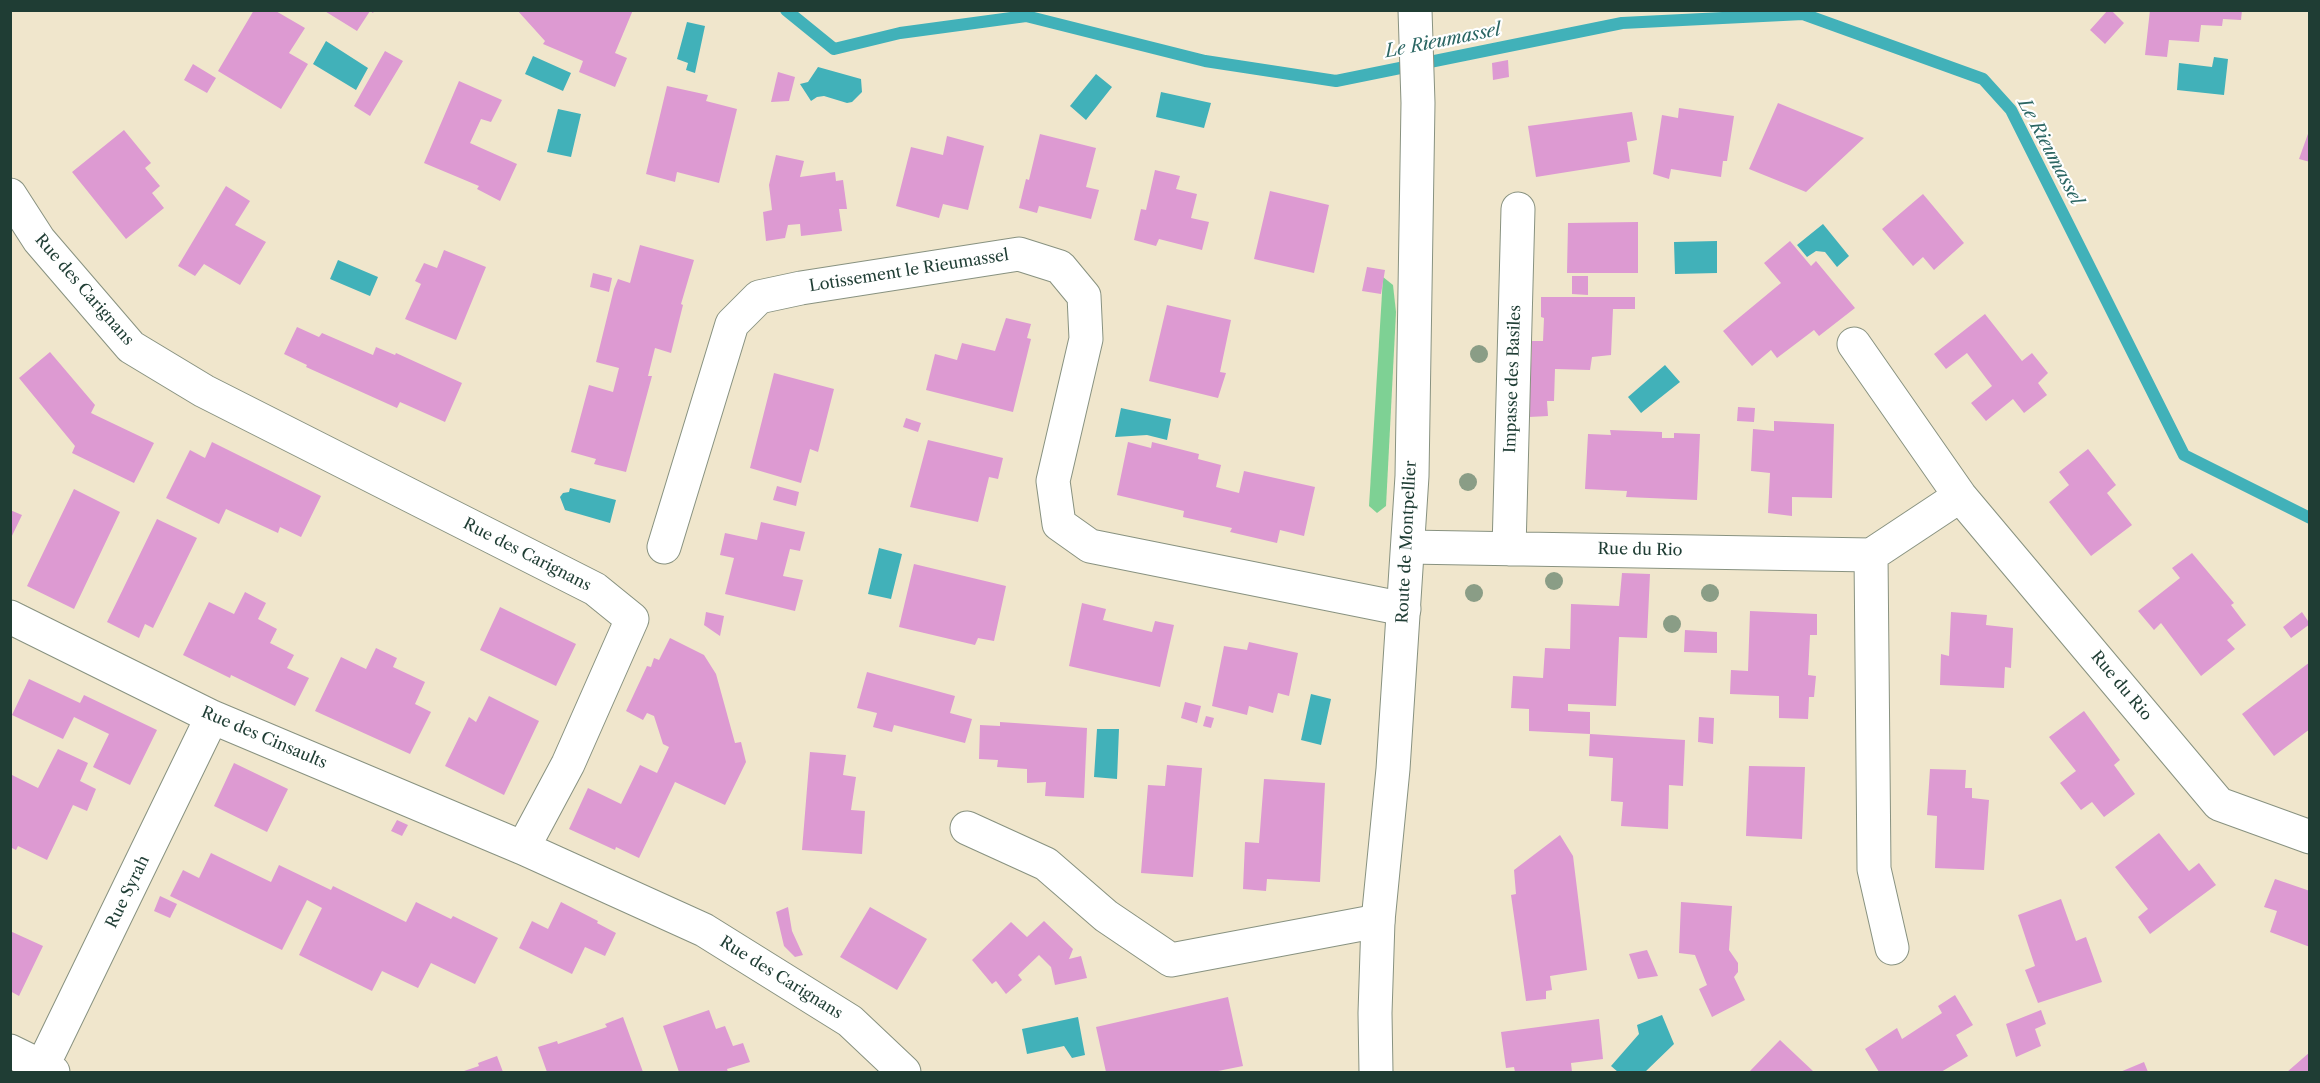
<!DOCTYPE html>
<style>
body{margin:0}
#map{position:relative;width:2320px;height:1083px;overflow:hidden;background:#f0e6cc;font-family:"Libre Caslon Text",serif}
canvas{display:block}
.frame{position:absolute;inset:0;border:12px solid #1f3d34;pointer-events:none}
</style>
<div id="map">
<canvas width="2320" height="1083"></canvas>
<div class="frame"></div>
</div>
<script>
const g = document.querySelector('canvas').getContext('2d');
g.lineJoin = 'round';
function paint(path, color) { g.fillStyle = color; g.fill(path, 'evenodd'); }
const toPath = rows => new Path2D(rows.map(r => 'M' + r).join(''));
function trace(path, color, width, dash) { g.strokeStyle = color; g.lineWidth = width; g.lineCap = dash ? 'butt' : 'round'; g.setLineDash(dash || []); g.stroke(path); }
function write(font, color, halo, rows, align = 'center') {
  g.font = font + ' "Libre Caslon Text",serif'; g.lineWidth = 4.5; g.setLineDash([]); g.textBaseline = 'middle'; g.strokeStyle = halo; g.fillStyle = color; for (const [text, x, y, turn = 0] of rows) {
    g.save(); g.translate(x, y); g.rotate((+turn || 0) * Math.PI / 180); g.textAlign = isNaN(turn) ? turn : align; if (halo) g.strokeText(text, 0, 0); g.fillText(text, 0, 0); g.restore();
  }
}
const green = toPath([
 [1383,277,1393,285,1396,312,1386,506,1377,513,1369,506]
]);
const water = toPath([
 [687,22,705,26,695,73,686,70,688,63,677,59],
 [326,41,368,68,356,90,313,64],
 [533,56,571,73,563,91,525,74],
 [2214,57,2228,59,2224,95,2177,90,2179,63,2212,67],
 [818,67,861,79,862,92,852,102,847,103,824,96,817,97,811,101,800,84,808,82],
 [1096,74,1112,87,1086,120,1070,106],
 [1161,92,1211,103,1204,128,1156,117],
 [558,109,581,114,571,157,547,152],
 [1823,224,1849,256,1837,267,1825,252,1816,251,1807,257,1797,245],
 [1717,241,1717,273,1675,274,1674,242],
 [338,260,378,277,370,296,330,279],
 [1665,365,1680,382,1641,413,1628,397],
 [1121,408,1171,419,1167,440,1147,435,1115,437],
 [570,488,616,500,610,523,565,510,560,497,563,493,569,492],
 [879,548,902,554,891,599,868,594],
 [1311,694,1331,699,1321,745,1301,740],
 [1097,729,1119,729,1117,779,1094,777],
 [1662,1015,1674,1044,1645,1072,1618,1072,1611,1066,1639,1034,1637,1025],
 [1078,1017,1085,1055,1072,1058,1064,1046,1027,1054,1022,1029]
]);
const stream = toPath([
 [786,10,834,49,900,33,1026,16,1205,61,1336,81,1622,23,1803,14,1983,79,2011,110,2184,455,2310,518]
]);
const building = toPath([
 [254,10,274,10,305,28,289,53,308,64,281,109,218,71],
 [323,10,375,10,373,13,370,11,357,31],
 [517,10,633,10,615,53,627,58,615,87,579,72,583,61,543,44,545,41],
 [2108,10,2111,10,2124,23,2105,44,2090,30],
 [2150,10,2242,10,2241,20,2223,19,2222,26,2201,25,2199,42,2169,40,2167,57,2145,55],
 [385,51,403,61,370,116,354,106],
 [1508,60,1509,77,1493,80,1492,63],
 [193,64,216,78,207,93,184,80],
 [778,72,795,77,789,101,771,102],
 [459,81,502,100,491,122,481,119,470,143,517,164,500,201,477,189,479,186,424,163],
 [667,86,708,95,706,101,737,109,719,183,677,172,675,182,646,174],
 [1778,103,1864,138,1806,192,1749,169],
 [1679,108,1734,116,1727,161,1723,161,1721,177,1671,169,1669,179,1653,174,1662,115,1678,118],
 [1632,112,1637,140,1627,142,1630,162,1536,177,1528,126],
 [124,130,151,163,145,168,160,186,152,193,164,208,126,239,72,172],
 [2309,131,2310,131,2310,162,2299,159],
 [1040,134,1096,148,1086,187,1099,190,1091,219,1039,206,1037,213,1019,208,1026,179,1029,180],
 [947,136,984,146,968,210,943,204,939,218,896,206,911,147,943,155],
 [776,155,804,161,800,177,835,172,836,181,843,180,847,209,839,209,842,231,801,236,800,224,788,225,785,238,766,241,763,212,772,210,769,185],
 [1155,170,1180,176,1176,189,1197,194,1191,218,1209,222,1202,250,1159,239,1156,246,1134,240,1141,209,1146,210],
 [226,186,250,201,235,225,266,242,240,285,204,264,195,276,178,266],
 [1270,191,1329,205,1314,273,1254,259],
 [1923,194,1964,243,1934,270,1923,257,1913,266,1882,229],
 [1638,222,1638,273,1567,273,1568,223],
 [1790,241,1811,266,1816,261,1855,308,1819,336,1814,330,1777,358,1771,350,1752,366,1723,331,1781,283,1764,263],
 [640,245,694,260,681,304,683,305,671,353,655,348,648,376,652,376,626,472,594,464,596,459,571,452,589,385,613,392,619,368,596,362,614,289,618,279,630,283],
 [444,250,486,267,456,340,405,319,421,284,415,281,424,263,437,268],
 [1367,267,1385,270,1381,294,1362,291],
 [593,273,612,278,609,292,590,287],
 [1572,276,1588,276,1588,295,1572,294],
 [1541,297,1635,297,1635,309,1613,309,1611,355,1592,357,1590,370,1555,369,1554,401,1547,401,1548,416,1529,417,1532,341,1543,341,1544,318,1541,317],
 [1167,305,1231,320,1220,372,1226,373,1218,398,1149,381],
 [1985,314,2022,361,2032,353,2048,373,2038,383,2047,395,2024,413,2013,399,1986,421,1971,403,1992,386,1967,353,1946,369,1934,354],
 [1006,318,1031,324,1027,338,1031,339,1013,412,926,390,935,354,957,360,962,343,995,351],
 [297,327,319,337,322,333,373,355,376,347,395,355,396,353,462,383,445,422,400,402,397,408,306,367,307,365,284,354],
 [50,352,95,405,91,413,154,443,134,483,72,453,75,446,19,378],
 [774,373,834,389,818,452,810,449,801,483,750,468],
 [1738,407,1755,408,1754,422,1737,421],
 [906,418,921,423,918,432,903,427],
 [1774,421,1834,424,1832,498,1792,497,1792,516,1768,513,1770,473,1751,471,1753,429,1774,431],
 [1610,430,1662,432,1662,438,1674,438,1674,433,1700,434,1697,500,1626,497,1627,491,1585,489,1588,434,1611,435],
 [928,440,1003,458,998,479,989,477,978,522,910,507],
 [212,442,321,496,301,537,280,527,278,533,226,509,219,524,166,498,190,450,205,458],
 [1128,442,1151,448,1152,442,1199,454,1198,459,1221,465,1216,487,1239,493,1244,471,1315,487,1304,536,1280,530,1277,543,1230,532,1232,528,1183,517,1184,511,1117,495],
 [2088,449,2116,485,2107,493,2132,525,2091,556,2049,502,2069,485,2059,472],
 [777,486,799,492,796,506,773,500],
 [74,489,120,512,74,609,27,586],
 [10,510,22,515,10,540],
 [157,519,197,538,153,628,145,624,139,638,107,622],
 [761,522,805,532,800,551,790,549,783,576,803,580,795,611,725,594,734,558,720,555,725,533,757,540],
 [2192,553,2234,603,2231,605,2246,625,2227,640,2235,649,2201,676,2161,623,2154,630,2138,611,2180,578,2172,568],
 [914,564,1006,586,994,641,978,638,975,645,899,627],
 [1622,573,1650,574,1647,638,1619,637,1616,706,1568,704,1568,711,1590,712,1590,734,1529,731,1529,709,1511,708,1513,676,1543,678,1545,648,1570,649,1571,604,1619,606],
 [245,592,266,603,258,619,277,629,270,643,294,655,287,668,309,678,295,706,231,675,230,678,183,655,209,602,234,614],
 [1082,603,1106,609,1103,620,1152,632,1155,621,1174,625,1160,687,1069,666],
 [500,607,576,644,556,686,480,650],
 [1750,611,1817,614,1817,635,1810,635,1808,675,1816,676,1814,697,1809,697,1808,719,1779,718,1779,696,1730,694,1731,670,1748,671],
 [706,612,724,616,720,636,704,625],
 [1951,612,1987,615,1986,625,2013,628,2011,668,2005,667,2004,688,1940,685,1941,654,1949,656],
 [2302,612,2310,624,2291,638,2283,627],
 [1685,630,1717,632,1717,653,1684,652],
 [670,638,704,655,716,674,735,743,741,742,746,762,725,805,675,782,639,858,616,847,615,850,569,829,588,788,621,804,640,765,657,773,669,747,663,744,654,716,647,713,643,720,626,711,647,666,651,667,654,658,659,660],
 [1249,642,1298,653,1289,696,1278,693,1273,713,1249,706,1247,715,1212,706,1224,646,1247,650],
 [376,648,397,658,393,667,425,682,415,704,431,712,410,754,315,711,341,657,366,669],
 [2310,662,2310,729,2274,756,2242,714],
 [867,672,955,696,950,713,972,719,965,743,894,725,892,732,873,727,877,713,857,708],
 [29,679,80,703,84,695,157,730,130,785,93,767,109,734,74,717,63,739,12,715],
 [489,696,539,721,504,795,445,766,469,717,476,722],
 [1185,702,1201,706,1197,723,1181,718],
 [2084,711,2120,760,2114,765,2135,794,2104,817,2092,802,2081,810,2060,783,2076,771,2049,737],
 [1206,716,1214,718,1211,728,1203,726],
 [1699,717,1714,718,1713,744,1698,742],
 [1000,722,1087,728,1084,798,1045,796,1046,782,1027,783,1027,769,997,767,998,760,979,759,980,725,1000,726],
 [1590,734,1685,740,1683,786,1669,785,1668,829,1621,826,1623,802,1611,801,1613,758,1589,756],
 [58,749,88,763,80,781,96,789,87,811,73,805,47,860,18,846,16,850,10,847,10,774,38,788],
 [810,752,846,755,843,775,856,777,851,810,865,811,862,854,802,850],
 [234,763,288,789,267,832,214,806],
 [1167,765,1202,768,1193,877,1141,873,1148,785,1165,786],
 [1749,766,1805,767,1802,839,1746,836],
 [1930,769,1966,770,1965,788,1972,788,1972,798,1989,800,1984,870,1935,868,1937,816,1927,815],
 [1264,779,1325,783,1320,882,1267,879,1266,891,1243,889,1245,842,1259,843],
 [397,820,408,825,402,836,391,831],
 [2159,833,2189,871,2199,863,2216,885,2150,934,2138,917,2148,909,2115,867],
 [1560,835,1573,856,1587,970,1550,976,1552,990,1546,991,1546,999,1526,1001,1511,895,1516,894,1514,870],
 [211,853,271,882,279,865,331,890,333,886,406,922,416,902,451,919,453,916,498,938,475,984,431,963,418,988,382,971,372,991,299,955,322,908,307,900,282,950,170,896,183,870,199,878],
 [2275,879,2310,891,2310,947,2270,932,2277,911,2264,907],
 [160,896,177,904,170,918,154,911],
 [2061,899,2076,941,2086,937,2102,982,2038,1003,2025,970,2035,966,2018,915],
 [561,902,598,921,597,923,616,933,605,956,585,947,572,974,519,948,532,921,548,929],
 [1681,902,1732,906,1729,950,1738,963,1738,972,1734,977,1745,1000,1712,1017,1699,989,1707,985,1695,955,1679,953],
 [788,907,792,931,803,955,795,957,784,946,776,912],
 [870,907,927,939,897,990,840,957],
 [1044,921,1073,949,1069,959,1081,956,1087,978,1055,985,1051,967,1039,955,1018,975,1022,980,1006,994,996,981,992,984,972,960,1011,922,1027,937],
 [10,931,43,946,19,996,10,991],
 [1647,950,1658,976,1638,979,1629,954],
 [1955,995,1973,1025,1956,1035,1968,1056,1941,1072,1879,1072,1865,1049,1897,1028,1902,1039,1942,1013,1938,1006],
 [1228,997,1243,1066,1213,1072,1106,1072,1096,1027],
 [709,1010,716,1029,725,1026,733,1046,743,1043,750,1062,727,1069,728,1072,679,1072,663,1026],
 [2041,1010,2046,1024,2035,1029,2041,1046,2016,1057,2006,1024],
 [623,1017,643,1072,547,1072,538,1047,557,1041,558,1044,607,1027,605,1024],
 [1599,1019,1603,1059,1571,1063,1572,1072,1515,1072,1514,1067,1506,1068,1501,1032],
 [1780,1040,1814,1072,1749,1072],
 [2310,1052,2310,1072,2287,1072],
 [497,1056,503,1072,461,1072,479,1066,478,1063],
 [2144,1062,2148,1072,2120,1072]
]);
const street = toPath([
 [10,195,39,240,131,347,204,391,595,589,632,619,568,764,523,848],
 [1854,344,1960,496,2219,804,2310,837],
 [664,547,732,324,759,297,801,288,1019,254,1060,267,1084,296,1086,339,1053,481,1059,524,1090,546,1404,609],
 [1408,547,1871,555,1960,496],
 [1509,549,1518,209],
 [1871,555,1874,869,1892,948],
 [10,617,212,717,523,848,704,930,850,1021,904,1072],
 [967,828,1046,864,1106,916,1171,960,1378,921],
 [10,1051,53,1072],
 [42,1067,212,717]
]);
const secondary = toPath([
 [1376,1072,1375,1013,1378,921,1393,769,1412,476,1418,103,1415,10]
]);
const trees = [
 [1479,354],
 [1468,482],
 [1554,581],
 [1474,593],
 [1710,593],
 [1672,624]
];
const streetNames = [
 ["Lotissement le Rieumassel",909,271,-9],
 ["Rue des Carignans",84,290,49],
 ["Impasse des Basiles",1513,379,-88],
 ["Route de Montpellier",1407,542,-87],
 ["Rue du Rio",1640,550,1],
 ["Rue des Carignans",527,555,27],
 ["Rue du Rio",2121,686,50],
 ["Rue des Cinsaults",264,738,23],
 ["Rue Syrah",128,892,-64],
 ["Rue des Carignans",781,978,32]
];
const waterNames = [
 ["Le Rieumassel",1443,41,-11],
 ["Le Rieumassel",2050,152,62]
];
paint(green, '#7ed194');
paint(water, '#41b1b9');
trace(stream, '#41b1b9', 12);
paint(building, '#dd9ad2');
trace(street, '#889280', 35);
trace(secondary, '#889280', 35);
trace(street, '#fff', 33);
trace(secondary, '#fff', 33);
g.fillStyle = '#8a9d86';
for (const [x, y] of trees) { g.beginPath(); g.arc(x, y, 9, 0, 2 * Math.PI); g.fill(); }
write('16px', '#1f3d34', '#fff', streetNames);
write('italic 18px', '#2b6663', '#fff', waterNames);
</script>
